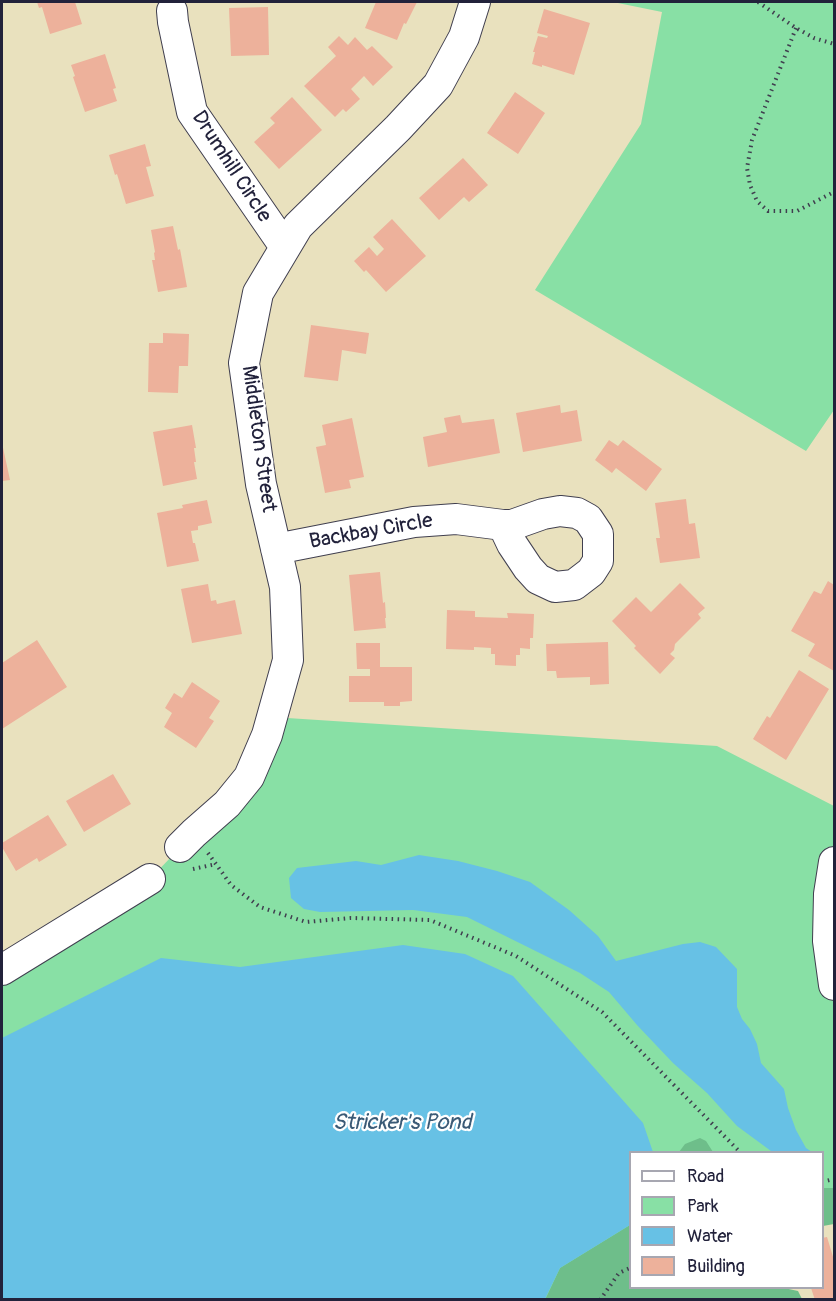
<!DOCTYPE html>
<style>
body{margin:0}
#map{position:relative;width:836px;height:1301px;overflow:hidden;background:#e9e1be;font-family:Pangolin,sans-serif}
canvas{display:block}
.frame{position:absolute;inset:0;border:3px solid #22223b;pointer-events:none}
.legend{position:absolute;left:629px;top:1151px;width:195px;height:138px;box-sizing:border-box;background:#fff;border:2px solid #a7a7b1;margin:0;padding:8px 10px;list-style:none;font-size:18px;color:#22223b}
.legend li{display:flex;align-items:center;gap:12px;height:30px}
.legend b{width:30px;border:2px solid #a7a7b1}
</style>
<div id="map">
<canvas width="836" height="1301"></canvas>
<div class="frame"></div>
<ul class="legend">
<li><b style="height:8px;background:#fff"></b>Road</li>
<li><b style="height:16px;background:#88e0a5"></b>Park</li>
<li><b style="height:16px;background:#67c1e5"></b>Water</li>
<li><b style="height:16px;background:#edb19b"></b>Building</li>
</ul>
</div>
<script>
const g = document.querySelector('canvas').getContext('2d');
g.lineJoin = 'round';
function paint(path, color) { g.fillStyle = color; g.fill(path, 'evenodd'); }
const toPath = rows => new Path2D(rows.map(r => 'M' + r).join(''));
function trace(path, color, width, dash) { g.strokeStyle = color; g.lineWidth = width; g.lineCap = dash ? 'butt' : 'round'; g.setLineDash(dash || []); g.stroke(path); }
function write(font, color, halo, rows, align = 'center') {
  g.font = font + ' Pangolin,sans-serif'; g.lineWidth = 4.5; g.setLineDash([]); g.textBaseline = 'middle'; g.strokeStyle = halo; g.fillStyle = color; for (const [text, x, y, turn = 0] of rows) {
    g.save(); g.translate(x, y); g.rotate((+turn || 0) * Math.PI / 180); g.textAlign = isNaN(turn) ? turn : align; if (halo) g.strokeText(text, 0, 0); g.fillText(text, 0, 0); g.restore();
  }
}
const green = toPath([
 [613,2,834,2,834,410,806,451,535,290,641,124,662,12],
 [272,717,717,746,834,806,834,1215,823,1220,822,1152,630,1152,630,1288,728,1299,2,1300,2,970,150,879,194,833]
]);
const forest = toPath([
 [700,1138,706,1141,713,1152,679,1152,685,1144],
 [822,1188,834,1188,834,1224,823,1226],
 [630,1225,630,1288,784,1288,798,1291,802,1299,545,1300,560,1268]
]);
const water = toPath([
 [419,855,458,861,497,871,530,882,569,910,598,936,616,961,683,944,700,942,716,947,737,969,737,1007,742,1019,750,1029,757,1044,761,1063,784,1089,788,1108,796,1130,806,1148,812,1152,776,1152,771,1151,737,1126,707,1093,673,1063,637,1025,609,992,580,973,467,917,413,910,320,912,304,909,291,898,289,878,297,868,356,861,381,865],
 [403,945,465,954,513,976,643,1123,653,1152,630,1152,630,1225,560,1268,545,1299,2,1299,2,1038,161,958,240,967]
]);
const building = toPath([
 [37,2,75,2,82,24,50,34,42,7,39,8],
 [376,2,417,2,406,24,404,23,397,40,365,28],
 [268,7,269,55,231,56,229,8],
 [544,9,590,23,574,75,542,65,542,67,532,64,535,52,533,52,538,36,547,38,548,36,537,33],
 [339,36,348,45,355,37,367,50,372,46,393,67,373,86,364,76,351,89,360,99,346,112,343,109,335,117,304,86,336,56,328,47],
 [105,54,116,88,113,89,117,101,85,112,73,77,75,76,71,65],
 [515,92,545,113,518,154,487,133],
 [292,97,322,130,279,169,254,142,275,123,270,118],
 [145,144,151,166,146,167,154,196,126,204,117,174,115,175,109,155],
 [463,158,488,185,469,202,464,197,439,220,419,198],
 [392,219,426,256,386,292,366,270,364,272,354,261,369,247,377,256,384,249,373,237],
 [173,226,178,250,180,249,187,287,158,292,152,260,155,260,154,253,155,252,151,230],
 [311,325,369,333,366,354,342,350,338,381,304,377],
 [163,333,189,334,188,366,179,366,178,393,148,392,149,343,163,343],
 [560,405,561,413,577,410,582,441,523,452,516,413],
 [460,415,462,423,494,419,500,453,428,467,423,437,447,432,444,418],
 [352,418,364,477,349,480,351,488,325,493,316,447,326,445,322,425],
 [192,425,196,448,194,448,196,462,194,462,197,479,163,486,153,432],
 [609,440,618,446,623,440,662,469,646,491,616,468,612,473,595,460],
 [2,443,10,480,2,481],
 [686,499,689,524,695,523,700,558,660,563,656,538,660,538,655,503],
 [207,500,212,523,198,526,198,530,191,531,193,543,195,543,199,561,167,567,157,513,183,508,182,505],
 [380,572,383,603,385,602,386,618,385,618,386,628,354,631,349,575],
 [828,581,834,585,834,642,833,645,834,646,834,671,808,656,815,644,791,631,814,591,821,594],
 [680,583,705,608,698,614,701,618,675,644,674,650,670,654,675,658,660,674,634,648,636,646,612,621,636,597,651,612],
 [208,584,211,601,216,600,217,604,235,600,242,634,192,643,181,589],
 [447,610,475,611,475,617,508,618,507,613,534,614,533,638,530,638,530,649,520,648,520,655,516,655,516,666,495,665,495,654,491,654,491,648,474,647,474,650,446,649],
 [37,640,67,687,2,729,2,663],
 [608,642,609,684,590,685,590,677,557,678,556,671,547,671,546,644],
 [356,643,380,643,380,667,412,667,412,701,400,702,400,706,384,706,384,702,349,702,349,676,370,676,370,669,357,669],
 [799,670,829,689,786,760,753,739,767,716,770,718],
 [192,682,220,701,209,718,214,721,196,748,164,727,172,713,165,708,174,693,182,698],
 [113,774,131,804,84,832,66,801],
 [48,815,67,845,39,862,37,858,16,871,2,847,2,843],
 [827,1237,834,1260,834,1300,815,1300,811,1288,822,1288,822,1238]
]);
const path = toPath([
 [758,2,796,28,814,38,834,44],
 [796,28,752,140,747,168,750,185,757,201,768,211,797,211,834,192],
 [208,853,231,885,260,907,306,922,351,918,430,920,516,956,602,1012,740,1152],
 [193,869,216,864],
 [822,1182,834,1179],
 [600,1300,619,1273,630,1268]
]);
const minor = toPath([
 [172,11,173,22,192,112,285,247],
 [560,511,577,513,588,519,598,534,598,561,591,572,574,585,555,587,538,579,528,568,512,544,503,525,512,525,543,514,560,511],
 [276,549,414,522,456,519,503,525],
 [180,847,194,833,227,804,249,777,267,735,288,660,285,587,261,484,244,363,258,293,298,226,398,128,438,85,464,37,475,2],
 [834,862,829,894,828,941,834,985],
 [2,970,150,879]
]);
const streetNames = [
 ["Drumhill Circle",231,167,57],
 ["Middleton Street",258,439,82],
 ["Backbay Circle",371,532,-10]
];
const waterNames = [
 ["Stricker's Pond",402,1123]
];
paint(green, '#88e0a5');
paint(forest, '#6ebe8a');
paint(water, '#67c1e5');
paint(building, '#edb19b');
trace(minor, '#403f4f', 32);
trace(path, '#403f4f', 4, [1.5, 4.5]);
trace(minor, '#fff', 30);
write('21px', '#22223b', '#fff', streetNames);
write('italic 22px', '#3a5a76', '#fff', waterNames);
</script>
